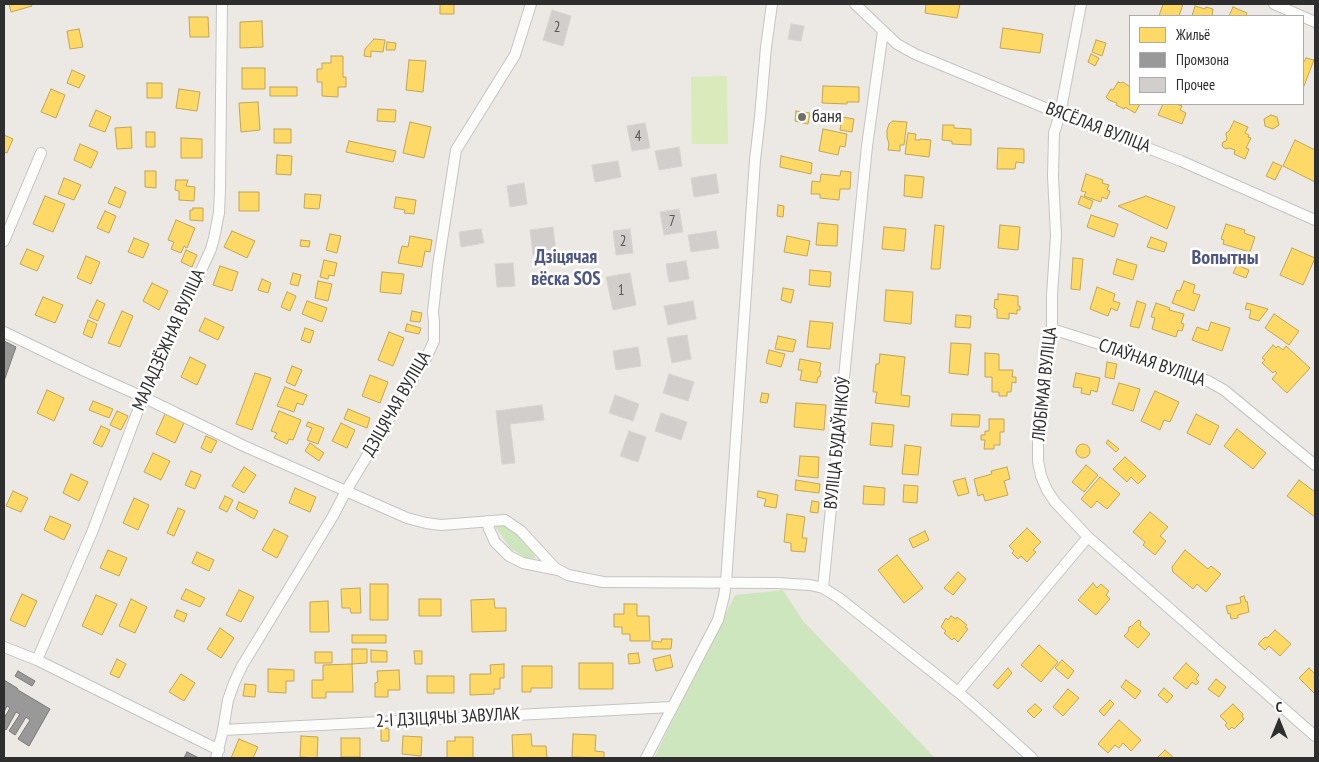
<!DOCTYPE html>
<meta charset="utf-8">
<style>
body{margin:0}
#map{position:relative;width:1319px;height:762px;overflow:hidden;background:#ece8e4;font-family:"PT Sans Narrow",sans-serif}
canvas{display:block}
.frame{position:absolute;inset:0;border:5px solid #2e2e2e;pointer-events:none}
.legend{position:absolute;left:1129px;top:15px;width:175px;height:90px;box-sizing:border-box;background:#fff;border:1px solid #ababab;margin:0;padding:6px 9px;list-style:none;font-size:15px;color:#2e2e2e}
.legend li{display:flex;align-items:center;gap:10px;height:25px}
.legend b{width:25px;border:1px solid #ababab}
.north{position:absolute;left:1254px;top:697px;width:50px;height:50px;-webkit-text-stroke:4px #fff;paint-order:stroke;rotate:0deg;font-size:14px;font-weight:700;line-height:20px;text-align:center;color:#2e2e2e}
.north::after{content:'';display:block;margin:auto;width:18px;height:22px;background:#2e2e2e;clip-path:polygon(50% 0,100% 100%,50% 72%,0 100%)}
</style>
<div id="map">
<canvas width="1319" height="762"></canvas>
<div class="frame"></div>
<ul class="legend">
<li><b style="height:14px;background:#ffd966"></b>Жильё</li>
<li><b style="height:14px;background:#999"></b>Промзона</li>
<li><b style="height:14px;background:#d1cecb"></b>Прочее</li>
</ul>
<div class="north">С</div>
</div>
<script>
const g = document.querySelector('canvas').getContext('2d');
g.lineJoin = 'round';
function paint(path, color) { g.fillStyle = color; g.fill(path, 'evenodd'); }
const toPath = rows => new Path2D(rows.map(r => 'M' + r).join(''));
function trace(path, color, width, dash) { g.strokeStyle = color; g.lineWidth = width; g.lineCap = dash ? 'butt' : 'round'; g.setLineDash(dash || []); g.stroke(path); }
function write(font, color, halo, rows, align = 'center') {
  g.font = font + ' "PT Sans Narrow",sans-serif'; g.lineWidth = 5; g.setLineDash([]); g.textBaseline = 'middle'; g.strokeStyle = halo; g.fillStyle = color; for (const [text, x, y, turn = 0] of rows) {
    g.save(); g.translate(x, y); g.rotate((+turn || 0) * Math.PI / 180); g.textAlign = isNaN(turn) ? turn : align; if (halo) g.strokeText(text, 0, 0); g.fillText(text, 0, 0); g.restore();
  }
}
const green = toPath([
 [494,525,503,525,509,527,521,537,536,557,530,560,511,549],
 [783,590,803,621,935,758,654,758,735,595]
]);
const pitch = toPath([
 [727,76,728,144,692,144,691,77]
]);
const homes = toPath([
 [9,4,31,4,32,6,11,12,9,4],
 [440,4,454,4,454,14,440,14,440,4],
 [926,4,960,4,957,18,925,13,926,4],
 [1163,4,1183,4,1179,16,1159,16,1163,4],
 [1195,6,1205,9,1206,7,1213,9,1212,16,1192,16,1195,6],
 [1233,7,1247,13,1246,16,1229,16,1233,7],
 [189,17,208,17,209,37,190,37,189,17],
 [262,21,263,47,240,48,240,22,262,21],
 [1003,28,1043,34,1040,53,1000,48,1003,28],
 [79,29,83,47,70,49,67,31,79,29],
 [374,39,385,40,383,52,371,51,371,57,364,56,365,49,374,39],
 [1096,40,1106,43,1102,56,1092,52,1096,40],
 [387,42,396,43,395,50,386,50,387,42],
 [1091,54,1099,58,1095,66,1088,62,1091,54],
 [331,56,343,56,343,77,346,77,346,87,338,87,338,97,322,96,322,82,317,82,317,69,322,69,322,63,331,63,331,56],
 [1306,58,1314,60,1304,86,1303,86,1303,62,1304,62,1306,58],
 [409,60,426,61,423,92,406,90,409,60],
 [242,68,265,68,265,89,242,89,242,68],
 [72,70,85,76,79,88,67,83,72,70],
 [1118,82,1121,83,1123,82,1130,87,1130,104,1140,104,1135,113,1125,107,1124,109,1116,105,1117,103,1109,100,1106,97,1111,89,1113,90,1118,82],
 [147,83,162,83,162,98,147,98,147,83],
 [823,86,859,87,859,102,847,102,847,104,822,103,823,86],
 [270,87,297,87,297,96,270,96,270,87],
 [51,89,65,95,56,118,41,112,51,89],
 [179,89,200,92,197,111,176,108,179,89],
 [258,102,260,130,241,132,239,103,258,102],
 [1163,104,1176,104,1182,106,1180,110,1186,113,1182,124,1158,115,1163,104],
 [378,109,396,110,395,122,377,121,378,109],
 [96,110,111,117,105,132,89,126,96,110],
 [796,111,810,113,808,124,795,121,796,111],
 [1271,115,1277,117,1279,125,1273,129,1265,126,1264,119,1271,115],
 [842,117,854,119,852,132,840,130,842,117],
 [893,121,907,122,904,145,900,145,900,151,888,150,889,144,887,137,887,130,889,124,893,121],
 [1234,121,1248,127,1245,133,1249,135,1248,137,1251,138,1246,148,1249,149,1245,159,1234,154,1235,150,1229,148,1226,149,1223,147,1222,145,1223,142,1226,141,1227,138,1226,135,1226,133,1229,131,1234,121],
 [410,122,431,127,424,158,403,153,410,122],
 [943,125,954,125,954,128,971,129,971,145,952,144,952,141,942,140,943,125],
 [131,127,132,148,117,149,115,128,131,127],
 [274,129,291,129,291,143,274,143,274,129],
 [823,129,847,134,845,147,840,146,838,155,819,151,823,129],
 [146,132,155,132,155,147,146,147,146,132],
 [908,133,916,134,915,140,920,140,920,139,931,140,929,157,905,154,908,133],
 [4,135,13,139,7,153,4,152,4,135],
 [181,138,202,139,202,158,181,158,181,138],
 [1295,140,1315,150,1315,182,1283,166,1295,140],
 [349,141,396,151,393,162,346,152,349,141],
 [80,144,98,152,91,168,74,160,80,144],
 [998,148,1024,149,1024,163,1016,162,1015,169,997,169,998,148],
 [277,155,292,156,291,175,276,174,277,155],
 [781,156,812,163,811,174,780,167,781,156],
 [1273,162,1282,166,1275,180,1266,176,1273,162],
 [145,171,156,171,156,188,145,187,145,171],
 [841,171,851,172,850,189,840,189,839,200,820,198,820,194,811,194,812,181,820,182,821,174,840,176,841,171],
 [1086,174,1103,180,1102,183,1109,185,1107,190,1110,191,1107,199,1102,197,1101,202,1084,196,1086,192,1081,191,1086,174],
 [905,175,924,177,922,198,904,196,905,175],
 [64,178,81,185,74,200,58,194,64,178],
 [176,180,188,180,186,186,195,187,194,201,179,200,179,191,175,190,176,180],
 [115,187,126,192,120,208,108,203,115,187],
 [239,192,259,192,259,211,239,211,239,192],
 [305,194,321,195,319,209,304,208,305,194],
 [45,196,65,204,53,232,33,224,45,196],
 [1081,196,1093,201,1090,209,1078,204,1081,196],
 [1146,196,1175,207,1167,229,1118,206,1146,196],
 [396,197,416,200,414,214,404,213,405,210,394,208,396,197],
 [778,205,784,206,783,217,777,216,778,205],
 [193,208,203,208,203,221,190,220,190,210,193,210,193,208],
 [105,211,116,216,109,233,97,228,105,211],
 [1091,215,1118,224,1114,237,1087,227,1091,215],
 [176,220,195,228,187,248,184,246,181,253,171,249,174,242,168,240,176,220],
 [818,223,838,225,837,246,816,245,818,223],
 [1226,224,1245,230,1244,233,1255,237,1250,252,1223,244,1224,240,1221,239,1226,224],
 [935,225,944,226,940,269,931,269,935,225],
 [1000,225,1020,227,1018,250,998,248,1000,225],
 [884,227,906,229,904,251,882,249,884,227],
 [232,231,255,241,247,258,224,247,232,231],
 [330,234,341,236,337,253,326,250,330,234],
 [410,236,432,240,430,252,425,251,422,267,398,263,402,246,408,247,410,236],
 [787,236,810,241,807,256,784,252,787,236],
 [1151,237,1167,243,1164,252,1147,247,1151,237],
 [134,238,149,244,143,258,128,252,134,238],
 [301,240,310,241,309,247,300,246,301,240],
 [1292,248,1315,258,1303,285,1280,275,1292,248],
 [27,249,44,256,37,271,20,264,27,249],
 [186,250,197,255,192,267,181,262,186,250],
 [86,256,100,262,91,284,77,278,86,256],
 [1073,258,1083,259,1080,290,1071,289,1073,258],
 [1117,259,1137,265,1133,280,1113,274,1117,259],
 [324,260,337,263,334,276,329,275,328,279,320,277,324,260],
 [1237,265,1249,270,1246,278,1233,273,1237,265],
 [220,266,238,272,232,291,213,285,220,266],
 [810,270,831,272,830,287,809,285,810,270],
 [382,272,404,274,401,294,380,292,382,272],
 [293,273,301,275,298,286,290,284,293,273],
 [262,279,271,283,268,293,258,290,262,279],
 [318,281,332,284,328,301,315,298,318,281],
 [1184,281,1195,285,1193,293,1200,295,1194,311,1172,303,1177,290,1180,291,1184,281],
 [152,283,168,291,159,310,143,301,152,283],
 [1097,287,1115,294,1113,301,1120,303,1117,311,1111,308,1108,316,1090,309,1097,287],
 [783,288,794,290,791,303,781,300,783,288],
 [886,290,913,292,911,324,884,321,886,290],
 [287,292,296,296,290,311,281,307,287,292],
 [998,294,1018,296,1018,306,1020,306,1020,310,1017,310,1017,314,1009,313,1009,319,997,318,997,309,994,308,995,299,998,300,998,294],
 [43,297,63,305,55,323,35,315,43,297],
 [97,300,105,304,98,321,89,317,97,300],
 [307,301,327,308,322,322,302,314,307,301],
 [1137,301,1146,304,1139,328,1130,326,1137,301],
 [1156,303,1170,308,1169,310,1184,314,1181,323,1184,324,1182,331,1178,330,1176,337,1152,329,1155,318,1151,317,1156,303],
 [1247,303,1268,309,1259,321,1249,318,1251,310,1245,309,1247,303],
 [122,311,133,316,120,347,108,343,122,311],
 [412,311,422,313,420,322,410,321,412,311],
 [1274,314,1299,331,1289,345,1265,328,1274,314],
 [956,315,971,316,970,328,955,327,956,315],
 [205,318,224,327,218,340,199,331,205,318],
 [88,320,97,324,92,338,83,334,88,320],
 [810,321,833,323,830,349,807,347,810,321],
 [1211,322,1230,328,1222,351,1192,340,1197,327,1208,331,1211,322],
 [407,324,421,328,419,334,405,331,407,324],
 [305,328,314,331,310,343,301,340,305,328],
 [389,332,404,338,393,366,378,360,389,332],
 [778,336,796,340,793,352,775,349,778,336],
 [951,343,971,344,968,375,949,373,951,343],
 [1273,345,1276,348,1278,346,1283,350,1286,346,1310,368,1287,393,1272,379,1277,373,1275,371,1273,373,1262,363,1265,360,1262,358,1273,345],
 [769,350,785,354,781,367,766,363,769,350],
 [985,353,999,354,999,370,1013,370,1012,377,1016,377,1016,383,1012,382,1011,392,1007,392,1007,396,999,396,999,392,992,392,992,377,985,377,985,353],
 [880,354,905,357,901,395,910,396,909,407,875,403,877,392,873,392,876,364,879,364,880,354],
 [190,357,206,365,197,385,181,377,190,357],
 [800,359,821,363,819,371,821,371,820,377,818,377,817,383,800,380,802,370,798,370,800,359],
 [1107,362,1117,364,1114,379,1105,377,1107,362],
 [292,366,302,370,295,386,286,382,292,366],
 [255,373,271,378,252,430,236,424,255,373],
 [1076,373,1100,378,1097,392,1091,390,1090,395,1081,393,1082,388,1073,387,1076,373],
 [370,375,388,382,380,403,362,396,370,375],
 [1119,383,1140,389,1133,411,1112,404,1119,383],
 [285,387,307,395,303,405,297,403,294,412,277,406,285,387],
 [47,390,64,398,54,421,37,413,47,390],
 [1155,391,1179,402,1170,422,1164,420,1160,430,1141,421,1155,391],
 [762,393,769,394,767,403,760,402,762,393],
 [93,401,113,409,109,418,89,410,93,401],
 [796,403,826,405,824,430,794,427,796,403],
 [348,409,370,418,367,428,344,419,348,409],
 [117,411,128,416,121,430,110,425,117,411],
 [279,411,301,420,293,440,289,439,287,444,274,438,277,433,271,431,279,411],
 [165,414,184,423,175,443,156,434,165,414],
 [952,414,980,415,979,427,951,426,952,414],
 [1196,414,1219,426,1210,445,1187,433,1196,414],
 [989,419,1004,419,1004,432,1000,432,1000,445,994,445,994,449,984,449,985,440,981,440,981,435,985,435,985,431,989,431,989,419],
 [308,422,324,428,318,444,307,440,312,428,306,426,308,422],
 [341,423,355,430,347,448,332,441,341,423],
 [872,423,894,425,892,447,870,445,872,423],
 [101,426,110,430,102,447,93,443,101,426],
 [1237,429,1266,453,1253,469,1224,446,1237,429],
 [206,436,217,441,211,453,201,448,206,436],
 [1108,440,1119,449,1116,452,1106,443,1108,440],
 [310,443,324,453,319,461,305,451,310,443],
 '1076 451a7 7 0 1 1 14 0a7 7 0 1 1-14 0Z',
 [905,445,921,447,918,475,902,474,905,445],
 [153,453,170,461,161,480,144,472,153,453],
 [800,456,819,457,818,478,798,476,800,456],
 [1125,457,1146,476,1138,484,1131,477,1127,482,1113,469,1125,457],
 [1086,465,1098,475,1084,492,1072,482,1086,465],
 [244,467,256,475,244,493,232,486,244,467],
 [1007,467,1010,479,1004,481,1008,495,985,501,983,494,978,496,974,479,992,474,991,471,1007,467],
 [191,471,201,475,195,489,185,485,191,471],
 [71,474,88,482,79,501,63,493,71,474],
 [1100,477,1120,494,1107,509,1097,501,1091,508,1081,499,1100,477],
 [965,478,969,493,958,496,953,481,965,478],
 [796,480,820,484,819,493,795,490,796,480],
 [1299,480,1315,492,1315,517,1287,496,1299,480],
 [904,485,918,486,917,503,903,502,904,485],
 [864,486,885,488,884,505,863,504,864,486],
 [295,488,316,497,310,512,289,503,295,488],
 [13,491,28,498,21,512,6,506,13,491],
 [758,491,778,495,776,508,764,506,766,499,757,497,758,491],
 [225,496,233,500,227,512,219,508,225,496],
 [134,498,149,505,138,530,123,523,134,498],
 [812,501,819,502,818,513,810,512,812,501],
 [239,502,258,511,254,519,236,509,239,502],
 [178,508,185,511,174,536,167,533,178,508],
 [1150,512,1168,527,1160,536,1166,541,1155,555,1143,545,1145,542,1133,532,1150,512],
 [787,514,805,517,802,538,807,538,805,552,791,551,791,543,784,542,787,514],
 [50,516,71,525,64,540,44,530,50,516],
 [1027,528,1041,542,1033,550,1036,552,1027,562,1021,556,1018,559,1012,553,1014,551,1009,546,1027,528],
 [274,529,288,536,277,558,262,550,274,529],
 [925,531,929,540,913,548,909,539,925,531],
 [108,550,127,558,119,576,100,568,108,550],
 [1185,550,1208,569,1211,566,1221,574,1206,592,1197,584,1193,589,1173,572,1172,567,1185,550],
 [197,552,214,560,209,571,192,563,197,552],
 [897,555,923,588,904,603,878,570,897,555],
 [958,572,966,579,953,595,944,588,958,572],
 [1093,583,1097,588,1101,584,1109,591,1106,595,1110,599,1096,615,1078,600,1093,583],
 [370,584,388,584,388,620,370,620,370,584],
 [360,588,361,613,351,613,350,608,342,608,341,589,360,588],
 [186,589,205,598,200,607,181,599,186,589],
 [239,590,254,597,241,622,226,615,239,590],
 [22,594,37,601,25,627,10,620,22,594],
 [96,595,117,604,102,635,82,626,96,595],
 [1244,596,1246,602,1247,601,1249,612,1238,615,1238,618,1231,619,1230,613,1228,614,1226,606,1241,603,1240,597,1244,596],
 [131,599,147,607,135,633,119,626,131,599],
 [419,599,441,599,441,616,419,616,419,599],
 [494,599,495,608,506,608,506,631,472,632,471,600,494,599],
 [328,601,329,632,310,632,310,602,328,601],
 [624,604,637,604,637,616,649,616,650,641,630,641,630,634,622,634,622,627,614,627,614,614,624,614,624,604],
 [177,610,187,614,184,622,174,617,177,610],
 [951,616,956,619,957,617,967,625,965,627,968,629,958,642,954,638,952,640,944,633,946,631,941,627,946,618,948,620,951,616],
 [1139,620,1141,622,1140,625,1150,634,1138,648,1124,636,1128,632,1129,627,1132,626,1136,622,1139,620],
 [220,628,234,638,221,658,207,649,220,628],
 [1275,630,1291,644,1280,656,1269,646,1265,650,1258,644,1265,637,1267,638,1275,630],
 [352,635,386,635,386,643,352,643,352,635],
 [662,639,672,639,671,649,652,649,652,641,661,642,662,639],
 [1039,645,1058,662,1041,682,1021,665,1039,645],
 [352,649,367,649,367,663,352,664,352,649],
 [371,650,387,651,387,662,371,662,371,650],
 [414,651,422,651,422,664,415,664,414,651],
 [315,652,332,652,332,663,315,663,315,652],
 [638,653,640,663,629,664,628,654,638,653],
 [670,655,673,667,656,671,653,659,670,655],
 [117,659,126,664,119,678,110,674,117,659],
 [1062,660,1074,671,1068,679,1055,668,1062,660],
 [579,663,613,663,613,689,579,689,579,663],
 [1186,663,1199,675,1196,679,1199,682,1196,685,1192,682,1187,689,1173,678,1186,663],
 [352,664,353,692,326,692,326,698,312,698,312,680,323,680,323,665,352,664],
 [504,664,504,678,500,678,500,689,494,689,494,694,470,695,470,674,491,674,490,665,504,664],
 [522,666,552,666,552,688,531,688,531,692,522,692,522,666],
 [1008,668,1012,673,998,689,993,685,1008,668],
 [1309,668,1315,674,1315,694,1299,678,1309,668],
 [268,669,294,670,294,681,286,681,286,693,268,692,268,669],
 [399,670,400,690,388,690,388,697,375,697,375,683,378,682,377,671,399,670],
 [181,674,195,683,184,701,169,692,181,674],
 [427,676,454,676,454,693,427,693,427,676],
 [1216,679,1226,687,1219,697,1208,689,1216,679],
 [1126,680,1141,691,1135,699,1121,687,1126,680],
 [245,684,256,685,255,697,243,696,245,684],
 [1164,688,1173,696,1167,703,1158,695,1164,688],
 [1068,689,1079,698,1063,716,1053,707,1068,689],
 [1110,700,1114,704,1104,716,1099,711,1110,700],
 [1035,704,1042,710,1034,718,1027,711,1035,704],
 [1233,704,1243,714,1242,716,1244,719,1234,729,1232,727,1229,730,1225,725,1227,723,1220,716,1233,704],
 [1119,720,1141,740,1131,751,1123,743,1119,748,1115,745,1108,753,1098,744,1119,720],
 [381,728,389,729,389,741,381,741,381,728],
 [531,734,532,746,546,746,547,758,513,758,512,735,531,734],
 [573,734,596,735,595,751,604,752,604,758,572,757,573,734],
 [301,736,318,737,317,758,300,757,301,736],
 [403,736,422,737,421,756,402,754,403,736],
 [455,737,473,737,473,758,447,758,447,741,455,741,455,737],
 [341,738,360,738,360,757,341,757,341,738],
 [239,739,258,747,253,758,231,758,239,739],
 [1165,750,1174,758,1157,758,1165,750]
]);
const industry = toPath([
 [4,341,16,347,4,381,4,341],
 [18,671,35,681,32,686,15,676,18,671],
 [4,680,17,688,18,690,50,709,29,746,18,739,30,720,26,717,15,735,9,731,20,714,16,712,6,730,4,729,4,718,10,708,7,706,4,712,4,680],
 [187,752,199,758,184,758,187,752]
]);
const building = toPath([
 [552,10,571,16,563,46,543,40,552,10],
 [791,24,804,26,801,41,788,39,791,24],
 [645,123,650,148,632,151,627,126,645,123],
 [679,147,682,166,659,170,655,151,679,147],
 [618,161,621,177,595,182,592,165,618,161],
 [716,174,719,193,694,197,691,178,716,174],
 [524,183,527,204,510,207,507,186,524,183],
 [679,209,683,232,664,235,660,212,679,209],
 [553,227,556,252,533,255,530,230,553,227],
 [481,229,484,243,461,247,459,232,481,229],
 [630,229,633,253,616,255,613,231,630,229],
 [716,231,719,248,691,252,688,235,716,231],
 [686,261,689,279,669,282,666,264,686,261],
 [513,263,515,286,497,287,495,264,513,263],
 [630,273,636,305,613,310,606,277,630,273],
 [693,301,696,319,668,325,664,306,693,301],
 [687,335,691,359,672,363,667,338,687,335],
 [638,347,641,366,616,370,613,351,638,347],
 [669,374,694,382,688,401,663,393,669,374],
 [615,395,639,404,633,421,609,413,615,395],
 [542,405,544,420,510,424,515,463,502,464,496,411,542,405],
 [661,413,687,422,681,440,655,431,661,413],
 [629,431,646,437,638,462,620,456,629,431]
]);
const street = toPath([
 [855,4,897,44,915,54,1060,114,1181,161,1315,220],
 [1081,4,1060,114,1054,133,1053,176,1056,236,1052,295,1052,329,1038,425,1038,461,1041,476,1047,490,1055,502,1088,537,1315,736],
 [1274,4,1315,22],
 [4,241,41,153],
 [1052,329,1178,369,1208,381,1224,390,1315,465],
 [4,332,87,372,143,397,244,446,407,518,426,523,441,525,505,520,521,531,555,568,568,575,603,582,777,583,810,585,823,588,839,598,958,692,980,711,1032,758],
 [487,521,489,529,495,542,509,556,523,563,558,570],
 [823,588,867,146,883,31],
 [4,647,37,660,219,750],
 [37,660,93,530,143,397,211,249,214,238,219,213,220,190,222,4],
 [958,692,1088,537],
 [223,730,672,707],
 [216,758,223,730,228,700,234,683,242,666,333,516,346,491,427,356,434,341,434,321,433,312,438,266,456,150,515,55,531,4],
 [646,758,718,620,724,596,726,583,755,160,760,117,766,47,772,4]
]);
const markers = [
 [802,117,5,"#706f6e"]
];
const numberNames = [
 ["2",557,28],
 ["4",638,137],
 ["7",672,222],
 ["2",623,242],
 ["1",621,291]
];
const poiNames = [
 ["баня",812,117]
];
const streetNames = [
 ["ВЯСЁЛАЯ ВУЛІЦА",1098,128,21],
 ["МАЛАДЗЁЖНАЯ ВУЛІЦА",169,340,-66],
 ["СЛАЎНАЯ ВУЛІЦА",1152,363,19],
 ["ЛЮБІМАЯ ВУЛІЦА",1045,384,-84],
 ["ДЗІЦЯЧАЯ ВУЛІЦА",397,404,-60],
 ["ВУЛІЦА БУДАЎНІКОЎ",838,443,-84],
 ["2-І ДЗІЦЯЧЫ ЗАВУЛАК",448,718,-3]
];
const neighbourhoodNames = [
 ["Дзіцячая",566,258],
 ["вёска SOS",566,280]
];
const quarterNames = [
 ["Вопытны",1225,258]
];
paint(green, '#cee6be');
paint(pitch, '#d9eabb');
paint(homes, '#ffd966');
trace(homes, '#c0a655', 1);
paint(industry, '#999');
trace(industry, '#797979', 1);
paint(building, '#d1cecb');
trace(building, '#d7d4d0', 1);
trace(street, '#c5c4c5', 12);
trace(street, '#fcfcfb', 10);
for (const [x, y, r, color] of markers) { const dot = new Path2D(); dot.arc(x, y, r, 0, 2 * Math.PI); g.fillStyle = color; g.fill(dot); trace(dot, '#fff', 2); }
write('15px', '#585857', null, numberNames);
write('18px', '#2e2e2e', '#fff', poiNames, 'left');
write('18px', '#2e2e2e', '#fff', streetNames);
write('bold 19px', '#4d5680', '#fff', neighbourhoodNames);
write('bold 20px', '#4d5680', '#fff', quarterNames);
</script>
